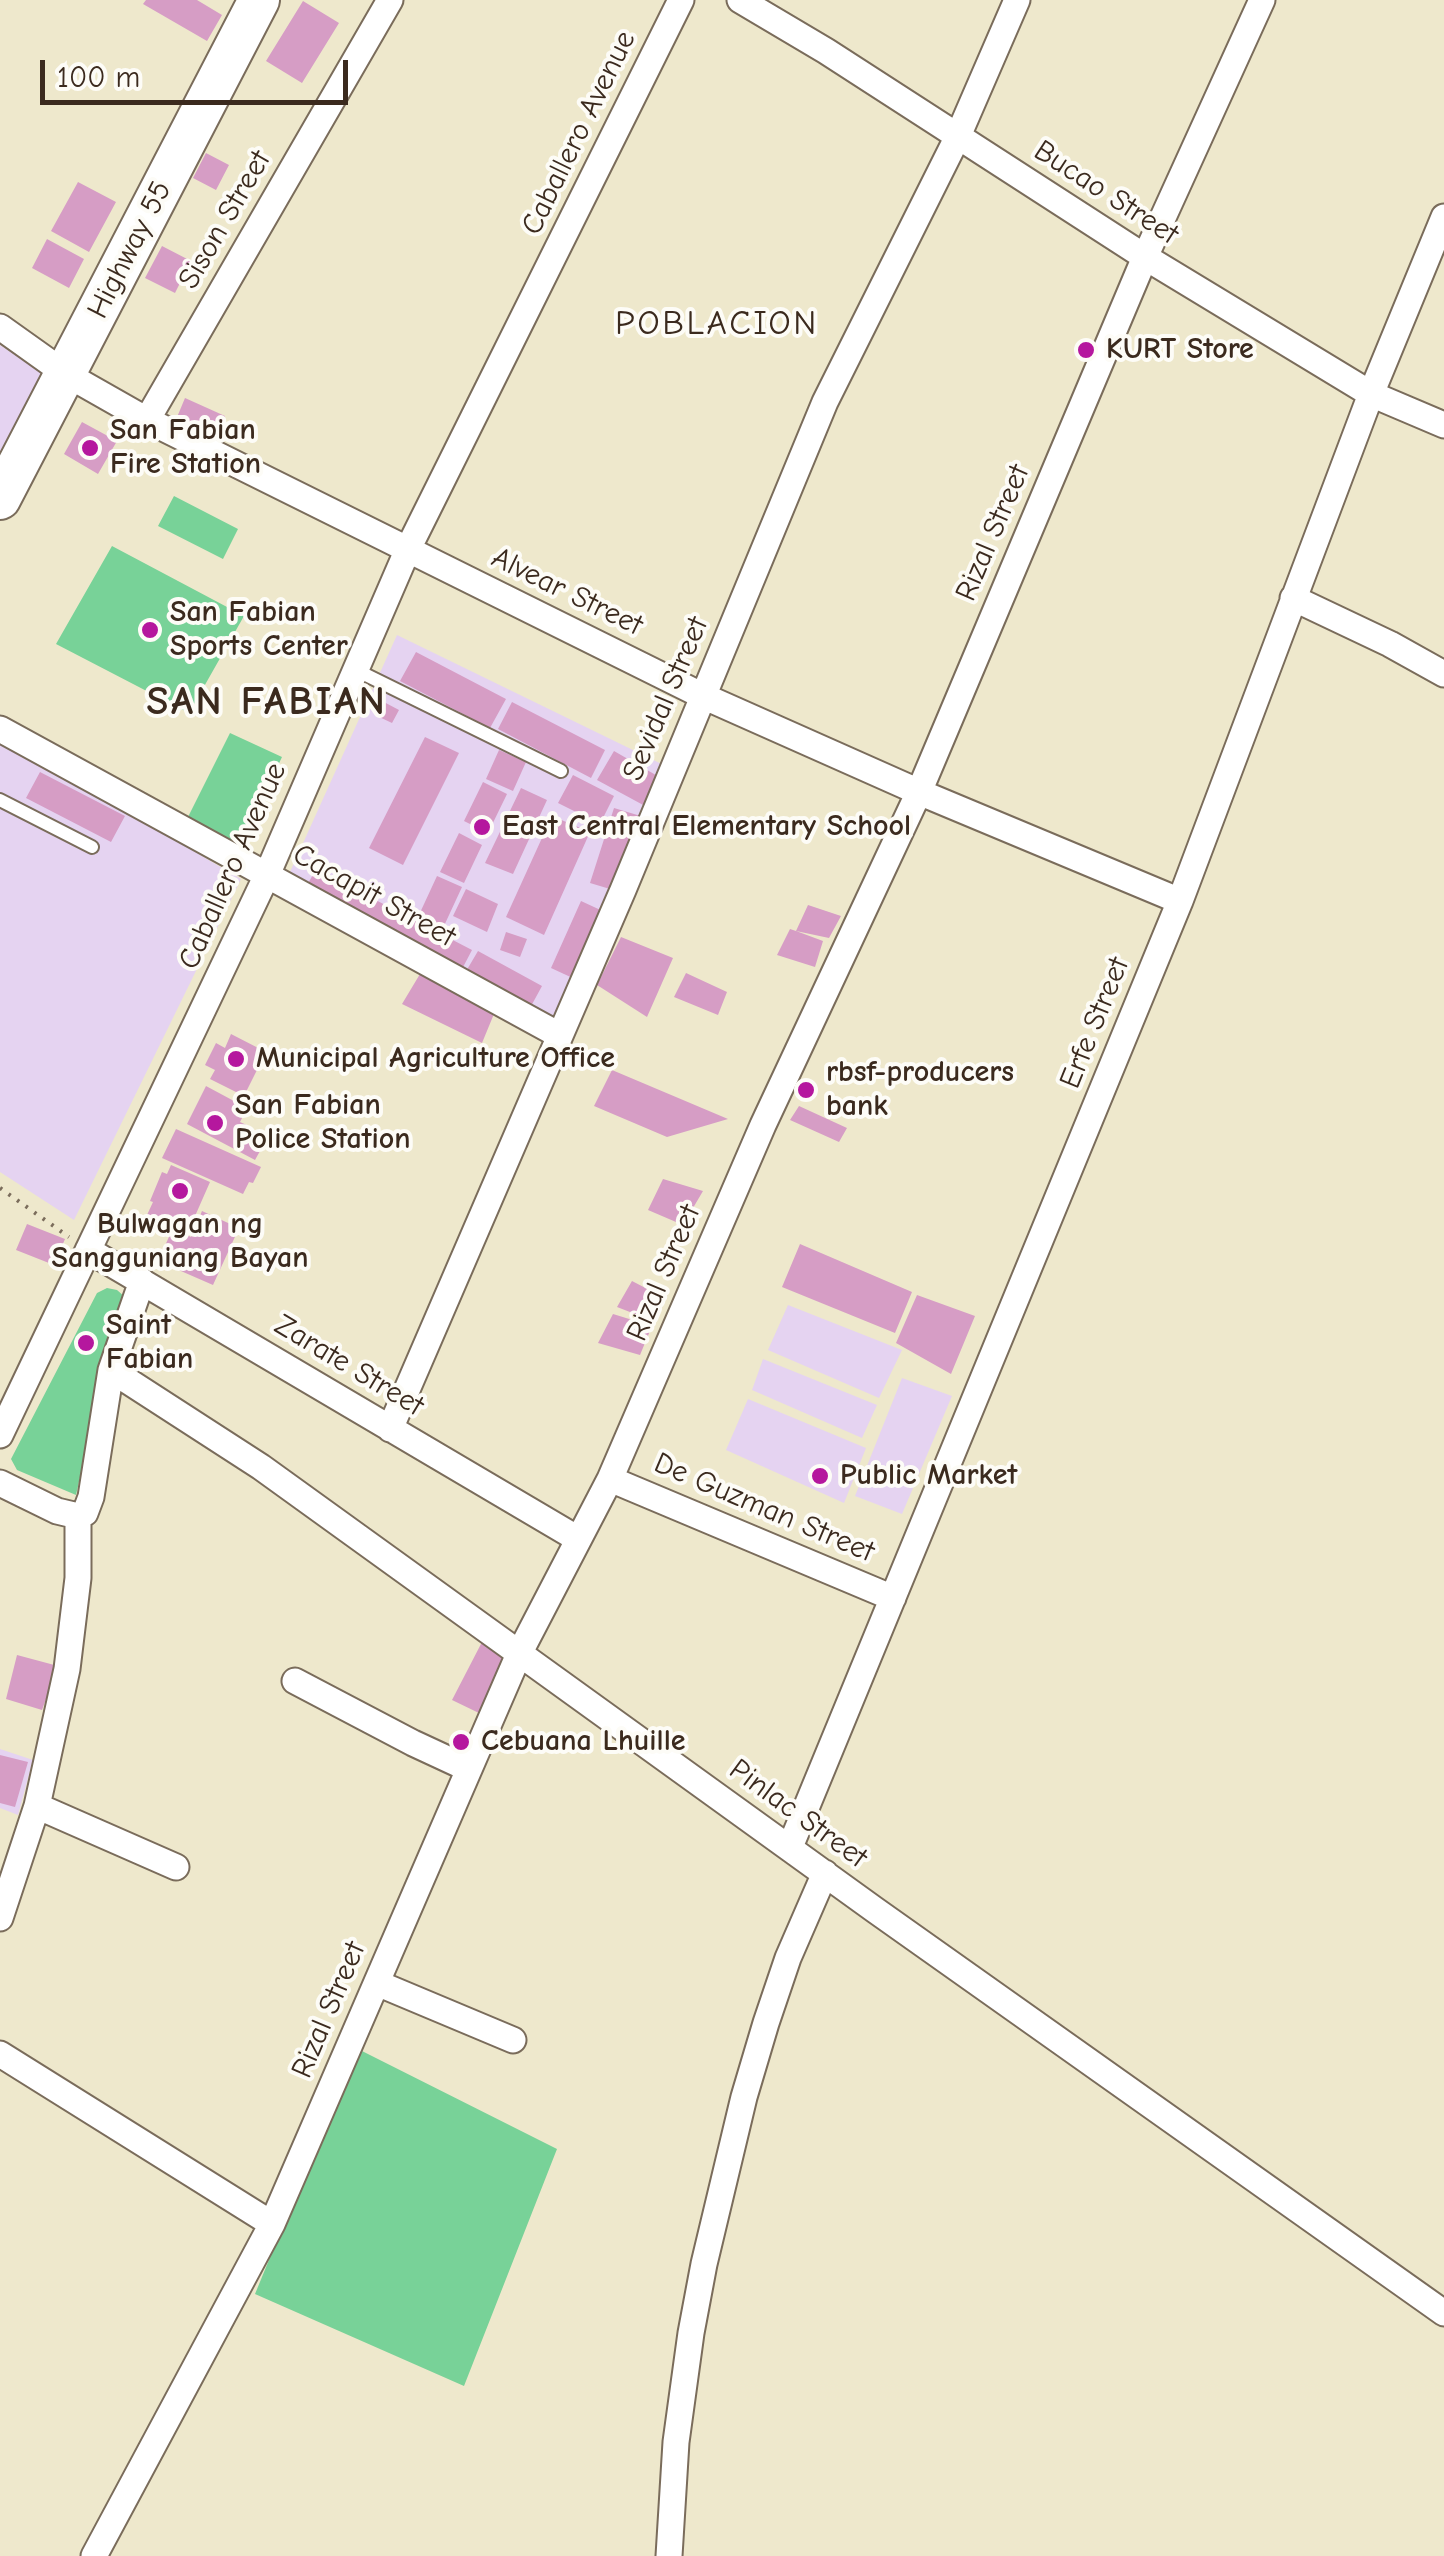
<!DOCTYPE html>
<style>
body{margin:0}
#map{position:relative;width:1444px;height:2556px;overflow:hidden;background:#eee8cc;font-family:"Comic Neue",sans-serif}
canvas{display:block}
.scale{position:absolute;left:40px;top:60px;width:308px;height:45px;box-sizing:border-box;border:5px solid #3b2a1e;border-top:0;padding-left:12px;font-size:30px;line-height:35px;white-space:nowrap;color:#3b2a1e;-webkit-text-stroke:8px #fdfcf7;paint-order:stroke}
</style>
<div id="map">
<canvas width="1444" height="2556"></canvas>
<div class="scale">100 m</div>
</div>
<script>
const g = document.querySelector('canvas').getContext('2d');
g.lineJoin = 'round';
function paint(path, color) { g.fillStyle = color; g.fill(path, 'evenodd'); }
const toPath = rows => new Path2D(rows.map(r => 'M' + r).join(''));
function trace(path, color, width, dash) { g.strokeStyle = color; g.lineWidth = width; g.lineCap = dash ? 'butt' : 'round'; g.setLineDash(dash || []); g.stroke(path); }
function write(font, color, halo, rows, align = 'center') {
  g.font = font + ' "Comic Neue",sans-serif'; g.lineWidth = 8; g.setLineDash([]); g.textBaseline = 'middle'; g.strokeStyle = halo; g.fillStyle = color; for (const [text, x, y, turn = 0] of rows) {
    g.save(); g.translate(x, y); g.rotate((+turn || 0) * Math.PI / 180); g.textAlign = isNaN(turn) ? turn : align; if (halo) g.strokeText(text, 0, 0); g.fillText(text, 0, 0); g.restore();
  }
}
const built = toPath([
 [0,345,47,376,0,462],
 [397,635,676,771,566,1032,285,883],
 [0,737,241,879,74,1220,0,1172],
 [788,1305,902,1350,879,1398,768,1350],
 [763,1359,877,1405,862,1438,752,1390],
 [902,1378,952,1396,902,1514,855,1496],
 [748,1399,866,1448,844,1503,726,1450],
 [0,1749,33,1760,18,1815,0,1808]
]);
const green = toPath([
 [174,496,238,529,223,559,158,526],
 [112,546,244,616,189,713,56,644],
 [230,733,282,757,237,852,184,825],
 [107,1288,117,1290,125,1297,106,1361,76,1495,17,1470,11,1459,97,1293],
 [356,2048,557,2149,464,2386,255,2294]
]);
const building = toPath([
 [146,0,197,0,222,15,207,41,143,4],
 [303,1,339,23,302,83,266,61],
 [206,153,229,165,216,190,193,178],
 [78,182,116,202,89,252,51,231],
 [47,239,84,259,69,288,32,268],
 [162,246,191,261,175,293,145,278],
 [185,398,225,416,214,439,175,422],
 [82,422,117,441,98,474,64,454],
 [416,652,506,699,490,728,400,681],
 [382,701,399,710,392,723,375,715],
 [512,702,605,750,591,778,498,729],
 [425,737,459,753,403,865,369,848],
 [499,750,526,762,513,791,486,779],
 [614,751,661,778,645,806,597,780],
 [40,772,125,816,111,842,26,798],
 [573,775,614,796,600,824,558,803],
 [483,782,507,794,488,833,464,821],
 [521,788,547,800,513,874,485,863],
 [614,808,644,817,620,892,590,883],
 [552,816,590,832,544,935,506,917],
 [459,833,482,845,464,883,440,872],
 [316,869,472,950,461,971,305,889],
 [437,876,462,887,443,928,418,917],
 [466,889,498,904,487,932,453,916],
 [581,901,607,913,577,980,551,968],
 [808,905,841,916,829,938,796,931,823,941,815,967,777,955,790,929,796,931],
 [506,932,527,939,520,957,500,950],
 [621,937,673,958,647,1017,597,985],
 [478,951,542,986,530,1008,465,973],
 [423,969,496,1009,482,1043,402,1004],
 [686,973,727,992,718,1015,674,997],
 [231,1034,266,1052,244,1096,210,1079,215,1070,205,1065,216,1043,225,1048],
 [612,1070,728,1119,667,1137,594,1106],
 [206,1086,247,1108,240,1122,251,1127,248,1133,265,1142,255,1160,187,1124],
 [799,1106,847,1128,839,1142,790,1120],
 [176,1129,261,1167,253,1183,249,1182,243,1194,162,1158],
 [171,1165,210,1182,188,1232,147,1215,153,1202,150,1201,162,1172,167,1174],
 [663,1179,703,1191,683,1225,648,1210],
 [202,1211,239,1228,213,1285,158,1261,173,1228,191,1237],
 [27,1224,65,1239,54,1265,16,1250],
 [800,1244,912,1292,895,1333,782,1287],
 [632,1281,659,1295,648,1319,617,1307],
 [917,1295,975,1316,951,1374,896,1343],
 [613,1314,652,1326,640,1355,598,1343],
 [482,1642,511,1656,481,1714,452,1700],
 [17,1655,58,1666,42,1710,6,1699],
 [0,1755,28,1762,15,1807,0,1803]
]);
const path = toPath([
 [0,1188,69,1237]
]);
const service = toPath([
 [356,670,561,771],
 [0,800,92,847]
]);
const minor = toPath([
 [740,0,826,51,1145,257,1371,394,1444,425],
 [0,327,66,374,147,420,703,696,919,792,1180,901],
 [147,420,390,0],
 [1293,598,1390,644,1444,674],
 [0,729,559,1035],
 [88,1250,578,1539],
 [111,1370,261,1467,875,1910,1444,2313],
 [390,1429,623,890,825,402,958,136,1017,0],
 [0,1435,267,875,408,549,681,0],
 [610,1479,893,1598],
 [0,1483,57,1511,78,1516],
 [295,1681,413,1743,469,1769],
 [37,1806,176,1867],
 [790,1847,1180,901,1371,394,1444,217],
 [0,1918,37,1806,67,1669,78,1578,78,1516,85,1513,91,1497,111,1370,142,1281],
 [377,1983,513,2040],
 [0,2054,272,2224],
 [94,2556,272,2224,519,1654,610,1479,763,1125,919,792,1145,257,1262,0],
 [669,2556,676,2442,691,2333,704,2264,744,2097,766,2023,788,1958,825,1873]
]);
const trunk = toPath([
 [0,499,259,0]
]);
const markers = [
 [1086,350,10,"#b5179e"],
 [90,448,10,"#b5179e"],
 [150,630,10,"#b5179e"],
 [482,827,10,"#b5179e"],
 [236,1059,10,"#b5179e"],
 [806,1090,10,"#b5179e"],
 [215,1123,10,"#b5179e"],
 [180,1191,10,"#b5179e"],
 [86,1343,10,"#b5179e"],
 [820,1476,10,"#b5179e"],
 [461,1742,10,"#b5179e"]
];
const streetNames = [
 ["Caballero Avenue",579,133,-64],
 ["Bucao Street",1106,193,33],
 ["Sison Street",225,220,-60],
 ["Highway 55",130,250,-63],
 ["Rizal Street",993,533,-67],
 ["Alvear Street",567,592,26],
 ["Sevidal Street",666,699,-67],
 ["Caballero Avenue",233,866,-66],
 ["Cacapit Street",374,896,29],
 ["Erfe Street",1095,1023,-68],
 ["Rizal Street",664,1273,-67],
 ["Zarate Street",349,1366,31],
 ["De Guzman Street",764,1508,23],
 ["Pinlac Street",798,1814,36],
 ["Rizal Street",329,2010,-67]
];
const poiNames = [
 ["KURT Store",1106,350],
 ["San Fabian",110,431],
 ["Fire Station",110,465],
 ["San Fabian",170,613],
 ["Sports Center",170,647],
 ["East Central Elementary School",502,827],
 ["Municipal Agriculture Office",256,1059],
 ["rbsf-producers",826,1073],
 ["bank",826,1107],
 ["San Fabian",235,1106],
 ["Police Station",235,1140],
 ["Bulwagan ng",180,1225,"center"],
 ["Sangguniang Bayan",180,1259,"center"],
 ["Saint",106,1326],
 ["Fabian",106,1360],
 ["Public Market",840,1476],
 ["Cebuana Lhuille",481,1742]
];
const quarterNames = [
 ["POBLACION",717,324]
];
const districtNames = [
 ["SAN FABIAN",267,703]
];
paint(built, '#e5d3f1');
paint(green, '#78d298');
paint(building, '#d69dc5');
trace(service, '#7a6c5b', 16);
trace(minor, '#7a6c5b', 29);
trace(trunk, '#7a6c5b', 44);
trace(path, '#7a6c5b', 4, [2.5, 8]);
trace(service, '#fff', 12);
trace(minor, '#fff', 25);
trace(trunk, '#fff', 40);
for (const [x, y, r, color] of markers) { const dot = new Path2D(); dot.arc(x, y, r, 0, 2 * Math.PI); g.fillStyle = color; g.fill(dot); trace(dot, '#fdfcf7', 4); }
write('30px', '#3b2a1e', '#fdfcf7', streetNames);
write('bold 30px', '#3b2a1e', '#fdfcf7', poiNames, 'left');
g.letterSpacing = '2.5px';
write('35px', '#3b2a1e', '#fdfcf7', quarterNames);
g.letterSpacing = '0px';
g.letterSpacing = '2.5px';
write('bold 40px', '#3b2a1e', '#fdfcf7', districtNames);
g.letterSpacing = '0px';
</script>
